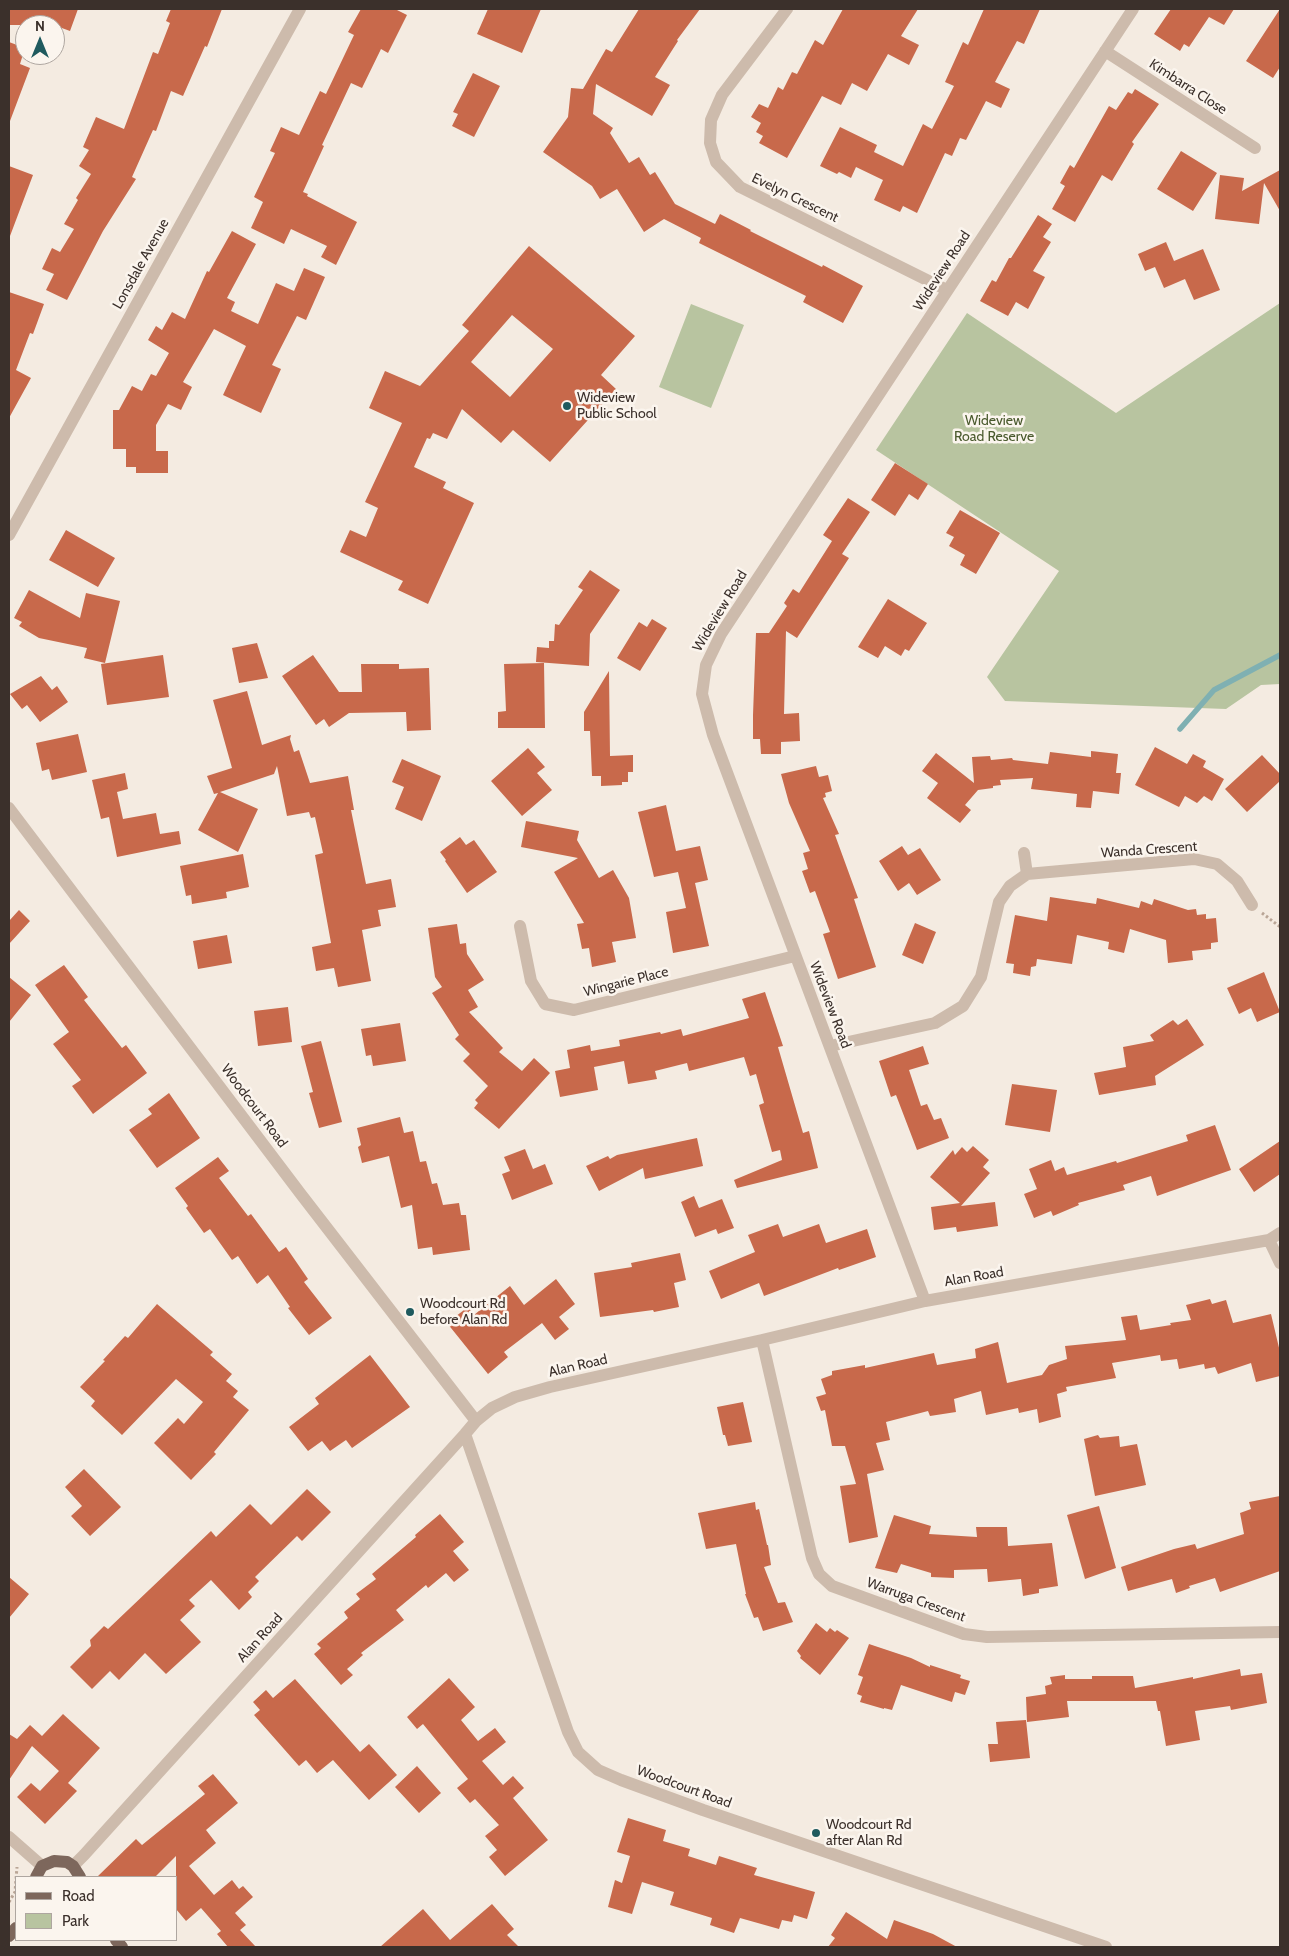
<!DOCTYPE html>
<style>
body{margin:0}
#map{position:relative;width:1289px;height:1956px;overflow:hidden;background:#f4ebe1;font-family:Cabin,sans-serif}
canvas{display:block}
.frame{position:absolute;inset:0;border:10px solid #3b302b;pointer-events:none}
.legend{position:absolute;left:15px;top:1876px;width:162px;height:65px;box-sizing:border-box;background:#fbf5ee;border:1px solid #aea6a0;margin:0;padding:6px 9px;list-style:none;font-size:15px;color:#3b302b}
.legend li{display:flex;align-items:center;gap:10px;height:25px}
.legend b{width:25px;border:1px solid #aea6a0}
.north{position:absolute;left:15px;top:15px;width:50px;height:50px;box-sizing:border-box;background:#fbf5ee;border:1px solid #aea6a0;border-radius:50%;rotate:0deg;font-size:14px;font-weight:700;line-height:20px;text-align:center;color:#3b302b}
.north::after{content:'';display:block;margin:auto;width:18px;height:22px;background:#1f5a5e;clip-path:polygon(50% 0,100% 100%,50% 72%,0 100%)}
</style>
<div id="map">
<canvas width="1289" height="1956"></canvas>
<div class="frame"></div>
<ul class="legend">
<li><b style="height:6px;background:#7d675c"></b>Road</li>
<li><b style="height:14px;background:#b8c4a0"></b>Park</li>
</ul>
<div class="north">N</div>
</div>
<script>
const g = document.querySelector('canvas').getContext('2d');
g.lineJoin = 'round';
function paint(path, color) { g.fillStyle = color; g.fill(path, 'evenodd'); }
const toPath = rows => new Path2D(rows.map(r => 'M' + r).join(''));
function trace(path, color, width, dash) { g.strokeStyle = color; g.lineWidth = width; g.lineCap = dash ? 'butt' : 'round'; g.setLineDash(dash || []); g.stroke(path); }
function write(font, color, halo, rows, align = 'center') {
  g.font = font + ' Cabin,sans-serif'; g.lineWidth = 5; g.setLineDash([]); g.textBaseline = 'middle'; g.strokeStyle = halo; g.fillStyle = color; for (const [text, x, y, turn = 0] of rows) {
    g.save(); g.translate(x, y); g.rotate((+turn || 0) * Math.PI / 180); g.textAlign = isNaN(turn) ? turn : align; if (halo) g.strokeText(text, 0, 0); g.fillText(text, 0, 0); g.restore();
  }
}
const green = toPath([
 [1280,303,1280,684,1261,685,1226,709,1005,701,987,677,1059,571,876,450,967,313,1116,413],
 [691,304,744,325,711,408,659,387]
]);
const stream = toPath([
 [1180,729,1214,690,1280,655]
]);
const building = toPath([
 [9,9,78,9,70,31,40,20,38,25,9,25],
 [171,9,222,9,207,47,205,46,183,96,171,91,156,131,153,130,132,177,136,179,103,231,67,300,46,290,54,274,42,269,52,248,60,252,74,229,64,224,78,200,76,198,91,174,79,166,89,150,83,147,96,117,124,129,153,52,158,54,170,23,166,21],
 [361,9,395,9,407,15,388,53,381,49,362,88,351,83,322,145,324,146,303,192,308,194,307,196,357,222,336,265,321,257,327,246,291,229,284,244,251,228,263,202,254,197,275,153,270,151,281,127,299,135,320,91,326,94,354,35,348,32],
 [488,9,541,9,522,53,477,34],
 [639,9,700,9,677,40,678,41,655,77,670,85,652,116,596,84,593,114,613,128,610,133,629,163,639,157,650,175,655,172,675,204,715,224,720,214,751,230,750,231,822,267,823,265,863,286,843,323,803,302,806,296,699,243,701,238,664,219,644,232,617,189,600,199,592,186,543,152,568,117,571,88,583,89,606,49,612,52],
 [843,9,918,9,901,36,919,45,909,65,888,54,867,91,852,83,841,105,822,96,787,158,759,143,763,136,756,132,761,123,751,117,759,104,768,108,778,87,783,90,792,72,797,74,815,40,823,45],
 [984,9,1040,9,1024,44,1017,41,995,82,1010,89,1001,108,986,101,966,140,960,138,952,156,945,153,917,213,903,206,900,212,874,200,883,180,856,167,851,178,839,172,837,174,820,166,840,127,877,145,874,152,903,166,923,124,932,129,954,86,945,82,963,42,968,45],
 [1171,9,1234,9,1224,25,1209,17,1189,47,1184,44,1180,51,1154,34],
 [1280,9,1280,67,1273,78,1246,61],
 [9,42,25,48,20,64,30,68,10,121],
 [473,73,500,86,474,137,452,126,458,114,453,112],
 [1135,89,1159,104,1132,142,1134,144,1112,181,1102,175,1075,222,1052,209,1065,186,1060,183,1070,165,1074,168,1109,106,1116,110,1128,92,1132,94],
 [1181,151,1217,173,1193,211,1157,189],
 [9,166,33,175,10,236,9,235],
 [1280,170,1280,211,1264,183,1259,224,1215,219,1220,175,1244,178,1242,191],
 [1038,215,1052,224,1043,237,1051,242,1033,271,1045,277,1028,309,1016,302,1008,316,980,301,992,280,996,282,1009,258,1011,258],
 [232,231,256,244,227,298,235,302,231,311,258,324,276,283,294,291,304,268,325,277,306,320,297,316,272,365,281,369,261,413,223,395,246,346,214,329,183,382,192,387,181,410,168,404,156,425,156,451,168,451,168,473,136,473,136,467,126,467,126,449,113,449,113,410,119,410,132,386,142,391,151,374,156,376,169,353,148,340,156,326,162,330,172,312,185,319,207,271,209,272],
 [1166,242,1174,261,1203,249,1220,290,1194,300,1185,279,1164,288,1155,267,1145,271,1138,254],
 [529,246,635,336,601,375,616,389,550,462,513,430,501,443,462,409,447,439,433,433,430,439,427,438,414,467,446,482,443,488,474,503,428,604,398,590,403,581,340,552,350,530,366,537,378,508,365,502,402,423,369,408,385,371,420,386,469,331,462,325],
 [512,315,553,349,510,397,471,362],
 [9,292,44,304,33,334,30,333,16,370,31,378,9,418],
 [895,463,928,484,918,500,909,494,895,516,871,500],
 [848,498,870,512,842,554,849,558,797,638,786,631,784,714,799,713,800,741,781,742,781,754,761,754,760,739,753,739,753,715,756,633,769,633,787,606,784,603,793,589,799,593,832,541,823,535],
 [960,510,1000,533,976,574,960,565,965,555,949,546,954,537,946,533],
 [66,530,115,558,98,587,49,560],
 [590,570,620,590,590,634,589,666,536,662,537,647,549,648,549,641,554,641,555,624,559,625,583,590,578,587],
 [29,590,80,618,86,593,120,601,105,663,84,658,87,648,39,638,19,626,22,622,14,618],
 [888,599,927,623,909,651,905,649,901,656,885,646,878,658,858,647],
 [652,619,667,628,640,671,617,658,639,622,647,627],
 [257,643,268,678,239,683,232,648],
 [163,655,169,697,107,705,101,664],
 [313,655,339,692,362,692,361,664,399,664,399,669,429,668,431,730,407,731,406,712,349,713,329,727,324,719,316,725,282,676],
 [544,663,545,728,498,728,498,712,506,711,504,664],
 [609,671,610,756,633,755,633,772,628,772,628,782,622,782,622,785,601,786,601,776,592,776,590,731,584,731,584,712],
 [41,676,52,690,57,686,68,702,40,722,27,705,22,709,10,694],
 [247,691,262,745,291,735,290,739,294,752,299,750,310,783,348,776,354,810,351,810,366,884,391,879,396,907,378,910,381,926,362,930,371,981,338,987,334,968,316,971,312,947,331,943,315,855,323,853,315,817,311,818,309,812,287,816,277,766,274,774,220,792,258,809,238,852,198,830,218,793,214,794,207,776,232,768,213,700],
 [78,734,87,772,52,780,49,769,42,771,36,743],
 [1155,747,1187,764,1193,754,1206,761,1203,767,1224,779,1212,801,1204,796,1197,803,1185,796,1179,807,1135,785],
 [528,748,545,767,537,773,552,790,522,816,491,781],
 [1091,751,1118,754,1116,773,1121,773,1119,794,1093,791,1091,808,1076,807,1077,794,1031,789,1033,778,1000,780,1001,785,993,786,993,788,978,790,965,805,971,810,960,823,927,798,938,783,922,771,936,753,974,783,972,757,990,756,991,760,1012,758,1013,760,1048,764,1050,752,1091,757],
 [1262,755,1280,774,1280,781,1247,812,1225,789],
 [402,759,441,776,422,821,395,809,404,787,392,782],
 [816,766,819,777,828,775,832,791,825,793,826,797,823,798,839,834,835,835,858,898,854,899,876,967,838,979,823,934,830,932,815,891,810,893,802,871,808,869,803,853,810,851,789,803,781,774],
 [125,773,128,789,117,792,123,819,156,813,160,834,179,831,181,844,117,857,109,817,101,819,92,780],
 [666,805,676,851,700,846,708,880,695,883,709,946,673,953,666,912,686,908,678,872,654,877,638,812],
 [526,821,579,831,577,840,599,878,613,870,629,898,636,938,612,942,616,962,592,967,589,948,582,949,577,924,584,923,554,872,578,858,521,847],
 [460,837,466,845,474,840,497,872,467,893,445,861,446,860,440,852],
 [902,846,908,855,920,848,941,880,917,895,909,883,898,891,879,861],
 [243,854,249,887,226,892,227,898,192,904,191,895,186,896,180,866],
 [1050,897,1096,904,1097,898,1139,908,1141,901,1152,905,1154,899,1188,910,1196,909,1197,915,1206,914,1206,919,1216,918,1218,942,1211,943,1211,949,1192,951,1193,960,1168,963,1166,940,1130,929,1124,953,1108,949,1109,942,1077,935,1072,964,1037,959,1036,966,1031,967,1030,976,1013,973,1014,964,1006,963,1015,915,1047,921],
 [19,910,30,921,9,944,9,921],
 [915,923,936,932,923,964,902,955],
 [457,924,460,944,466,943,467,954,484,980,468,990,478,1007,469,1012,503,1048,499,1052,522,1071,534,1058,550,1073,499,1129,474,1108,478,1103,475,1100,488,1086,463,1061,470,1054,455,1039,459,1035,432,993,442,987,435,977,428,928],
 [227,935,232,963,198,969,193,941],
 [64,965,88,997,84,1000,122,1048,126,1045,147,1073,93,1114,72,1086,81,1080,53,1044,69,1032,35,985],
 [1264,972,1280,1012,1257,1022,1251,1008,1239,1014,1227,988],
 [9,977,31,995,9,1022],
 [765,992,783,1046,778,1047,803,1133,809,1131,818,1168,737,1188,734,1180,782,1160,780,1150,772,1152,759,1105,764,1103,756,1074,750,1076,744,1057,689,1071,687,1063,655,1071,657,1079,628,1084,624,1061,594,1067,598,1090,560,1097,555,1071,570,1068,567,1050,590,1045,591,1051,620,1046,619,1040,660,1032,661,1034,681,1029,683,1036,749,1018,742,999],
 [288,1007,292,1042,258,1046,254,1011],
 [1187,1019,1204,1045,1155,1076,1156,1085,1099,1095,1094,1073,1126,1067,1123,1047,1154,1041,1150,1035,1173,1020,1178,1025],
 [400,1023,406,1061,373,1066,371,1055,366,1056,361,1029],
 [321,1041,342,1122,319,1128,309,1093,313,1092,301,1046],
 [923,1046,929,1064,909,1070,921,1106,927,1104,934,1120,941,1118,949,1138,917,1150,896,1095,891,1097,879,1061],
 [1012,1084,1057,1090,1050,1132,1005,1125],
 [169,1093,200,1138,157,1168,129,1130,152,1114,148,1109],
 [400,1117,404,1133,413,1131,420,1162,426,1161,432,1184,437,1183,443,1205,459,1203,461,1215,466,1215,470,1250,433,1255,432,1247,418,1249,412,1205,401,1208,389,1156,362,1163,358,1147,361,1145,357,1128],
 [1215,1125,1231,1170,1157,1196,1151,1176,1123,1185,1125,1190,1078,1203,1079,1205,1053,1216,1051,1211,1034,1218,1024,1194,1037,1189,1029,1169,1051,1160,1055,1171,1064,1167,1067,1175,1116,1161,1117,1163,1188,1141,1186,1135],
 [697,1138,703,1166,645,1179,643,1168,599,1191,586,1166,608,1156,610,1159,617,1155],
 [1280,1141,1280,1174,1254,1192,1239,1169],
 [973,1146,989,1160,983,1167,990,1173,961,1206,995,1202,998,1226,957,1232,956,1227,934,1230,931,1207,960,1203,930,1177,953,1150,955,1155,962,1147,967,1152],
 [525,1149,533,1169,545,1164,553,1184,512,1200,502,1174,510,1171,504,1157],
 [218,1157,229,1171,219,1178,248,1216,251,1214,279,1252,286,1247,308,1279,304,1282,332,1318,309,1335,288,1308,290,1307,268,1275,257,1284,238,1256,232,1260,210,1229,204,1233,186,1208,188,1206,175,1188],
 [694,1196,699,1208,722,1199,734,1228,718,1234,716,1229,695,1237,681,1202],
 [778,1224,783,1237,819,1224,826,1243,867,1229,876,1257,839,1270,838,1268,764,1296,759,1283,721,1299,709,1271,755,1252,748,1235],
 [680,1253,686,1280,674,1283,679,1307,654,1312,653,1310,600,1317,594,1273,632,1267,631,1263],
 [556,1279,575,1304,559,1317,569,1329,555,1340,542,1323,504,1352,508,1357,488,1374,447,1323,468,1307,474,1315,510,1286,524,1305],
 [1210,1299,1212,1304,1226,1300,1233,1323,1271,1314,1280,1352,1280,1376,1256,1382,1251,1363,1218,1374,1215,1367,1205,1369,1204,1364,1179,1369,1177,1359,1161,1361,1160,1355,1112,1363,1116,1378,1066,1387,1067,1391,1057,1394,1061,1417,1039,1423,1037,1409,1019,1413,1018,1408,986,1415,981,1391,954,1399,956,1412,930,1416,928,1411,886,1422,890,1440,876,1443,884,1470,867,1474,878,1537,849,1543,840,1486,856,1484,845,1446,832,1446,825,1410,821,1411,816,1397,826,1394,821,1379,832,1375,832,1371,865,1365,865,1368,934,1353,937,1365,976,1358,975,1349,998,1342,1007,1383,1042,1375,1049,1365,1067,1359,1065,1346,1126,1340,1121,1317,1137,1315,1140,1330,1171,1325,1170,1323,1191,1320,1186,1305],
 [157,1304,213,1352,210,1355,232,1374,226,1381,238,1391,233,1397,249,1410,214,1452,216,1454,191,1480,154,1443,178,1418,184,1424,203,1402,176,1379,122,1435,91,1406,95,1401,80,1387,105,1361,103,1360,125,1336,128,1338],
 [370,1355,410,1407,352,1448,346,1440,330,1451,322,1441,308,1451,289,1427,319,1404,315,1398],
 [743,1402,752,1442,728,1446,725,1435,723,1435,717,1407],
 [1098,1435,1100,1438,1119,1436,1120,1447,1137,1444,1146,1485,1095,1496,1084,1439],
 [84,1469,121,1507,90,1536,71,1516,82,1506,65,1487],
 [307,1489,331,1512,302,1541,297,1536,255,1577,259,1581,248,1592,252,1597,239,1610,211,1580,189,1600,195,1606,180,1620,201,1642,166,1674,145,1653,119,1680,110,1671,92,1689,70,1667,91,1646,90,1640,104,1626,108,1629,211,1531,216,1537,250,1504,271,1525],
 [1280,1496,1280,1571,1220,1592,1215,1578,1189,1586,1190,1588,1176,1593,1172,1579,1128,1591,1121,1567,1174,1549,1195,1544,1197,1549,1244,1534,1240,1513,1251,1509,1249,1502],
 [755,1502,756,1510,759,1509,767,1545,768,1545,771,1565,764,1567,778,1603,785,1602,793,1622,763,1631,758,1617,754,1618,745,1594,746,1594,736,1544,706,1549,698,1513],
 [1099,1506,1116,1568,1085,1579,1067,1515],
 [440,1514,464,1542,453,1551,469,1570,454,1582,446,1573,428,1588,426,1585,396,1610,404,1620,361,1653,363,1655,347,1669,353,1675,341,1685,314,1654,321,1648,317,1644,348,1618,344,1612,360,1599,356,1594,376,1579,372,1574,416,1537,415,1535],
 [894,1515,931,1526,929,1534,977,1537,976,1527,1007,1527,1008,1546,1052,1543,1058,1586,1039,1589,1039,1593,1023,1596,1021,1579,988,1582,987,1569,954,1570,954,1578,931,1577,931,1573,901,1564,897,1573,875,1568],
 [9,1577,29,1594,9,1618],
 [816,1623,827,1632,830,1628,835,1632,837,1630,849,1638,820,1675,800,1658,801,1656,797,1651],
 [869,1644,911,1658,930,1667,930,1665,961,1675,960,1678,970,1681,965,1695,955,1692,952,1702,901,1685,892,1710,884,1708,884,1709,860,1702,862,1696,857,1694,863,1677,858,1675],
 [1240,1669,1241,1676,1262,1673,1267,1703,1231,1710,1230,1706,1195,1711,1200,1740,1166,1746,1160,1711,1158,1711,1156,1701,1067,1701,1069,1717,1027,1722,1026,1697,1046,1694,1045,1686,1052,1684,1050,1677,1065,1675,1065,1679,1092,1679,1092,1676,1133,1676,1135,1688,1193,1677,1193,1679],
 [449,1678,475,1707,461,1720,478,1741,495,1728,506,1742,482,1761,503,1785,513,1776,524,1788,513,1798,548,1840,505,1876,489,1857,497,1850,485,1836,499,1825,475,1799,470,1803,457,1788,468,1779,423,1724,417,1729,407,1717],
 [295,1679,360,1752,369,1744,397,1775,369,1800,333,1760,317,1773,306,1760,299,1766,254,1715,260,1710,253,1702,266,1690,273,1698],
 [63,1714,100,1748,68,1783,77,1791,45,1824,17,1797,31,1783,40,1791,59,1771,32,1746,9,1780,9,1734,17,1739,30,1725,42,1736],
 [1026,1720,1030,1758,990,1762,988,1744,998,1744,996,1722],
 [417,1766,441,1793,419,1813,395,1787],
 [213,1774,238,1803,206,1830,216,1843,189,1866,214,1895,232,1880,239,1889,243,1886,253,1897,235,1913,246,1925,240,1930,256,1947,228,1947,217,1934,221,1931,201,1908,186,1921,176,1909,176,1856,155,1877,97,1877,136,1839,142,1845,205,1794,198,1786],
 [628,1818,666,1830,663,1841,690,1849,688,1856,716,1865,719,1856,757,1868,754,1875,815,1892,807,1919,794,1915,792,1922,782,1920,779,1929,740,1918,734,1933,710,1925,712,1918,670,1905,674,1892,642,1882,632,1914,608,1907,615,1880,622,1883,630,1856,617,1852],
 [492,1904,514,1929,507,1935,519,1947,380,1947,423,1909,450,1940],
 [846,1912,887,1939,894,1920,933,1934,957,1947,828,1947,835,1938,831,1935]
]);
const path = toPath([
 [1262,913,1279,926,1280,926],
 [9,1902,15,1892,17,1867]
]);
const minor = toPath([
 [787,9,722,95,711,120,710,143,716,162,740,187,947,290],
 [1105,51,1255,148],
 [9,535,300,9],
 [9,808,300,1193,476,1421],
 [1024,853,1027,874],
 [520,926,531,981,545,1004,574,1010,795,956],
 [830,1046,935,1023,963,1006,981,977,999,902,1010,886,1027,874,1194,859,1217,864,1237,881,1252,905],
 [1269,1240,1280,1263],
 [925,1301,713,735,702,694,706,665,721,634,1133,9],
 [762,1340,812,1558,819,1574,832,1586,964,1634,987,1637,1280,1632],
 [465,1434,568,1732,578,1752,598,1770,621,1780,703,1810,1106,1947],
 [9,1837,42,1866],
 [73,1866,84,1855,465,1434,476,1421,492,1408,515,1397,550,1387,762,1340,925,1301,1269,1240,1280,1233]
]);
const major = toPath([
 [36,1877,42,1866,54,1861,67,1862,73,1866,80,1877],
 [9,1936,16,1928],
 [116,1940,122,1947]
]);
const markers = [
 [567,406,5,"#1f5a5e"],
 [410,1312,5,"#1f5a5e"],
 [816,1833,5,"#1f5a5e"]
];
const streetNames = [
 ["Kimbarra Close",1188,87,33],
 ["Evelyn Crescent",795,198,26],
 ["Lonsdale Avenue",141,264,-61],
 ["Wideview Road",942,271,-57],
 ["Wideview Road",720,611,-59],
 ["Wanda Crescent",1149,850,-4],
 ["Wingarie Place",626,982,-14],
 ["Wideview Road",830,1005,69],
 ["Woodcourt Road",254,1106,53],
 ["Alan Road",974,1277,-10],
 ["Alan Road",578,1366,-13],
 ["Warruga Crescent",916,1600,20],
 ["Alan Road",260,1638,-48],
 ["Woodcourt Road",684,1787,20]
];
const poiNames = [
 ["Wideview",577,398],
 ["Public School",577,414],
 ["Woodcourt Rd",420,1304],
 ["before Alan Rd",420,1320],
 ["Woodcourt Rd",826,1825],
 ["after Alan Rd",826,1841]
];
const parkNames = [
 ["Wideview",994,421],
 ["Road Reserve",994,437]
];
paint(green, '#b8c4a0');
trace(stream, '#7fb0b2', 5.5);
paint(building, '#c8694b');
trace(path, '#b9a596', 3, [2.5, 2.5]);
trace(minor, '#cdbbac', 12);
trace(major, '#7d675c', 12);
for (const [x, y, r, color] of markers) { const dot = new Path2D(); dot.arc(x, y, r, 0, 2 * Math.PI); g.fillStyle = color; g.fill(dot); trace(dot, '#fbf5ee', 2); }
write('14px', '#3b302b', '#fbf5ee', streetNames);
write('14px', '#3b302b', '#fbf5ee', poiNames, 'left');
write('14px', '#4a5a2e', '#fbf5ee', parkNames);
</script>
